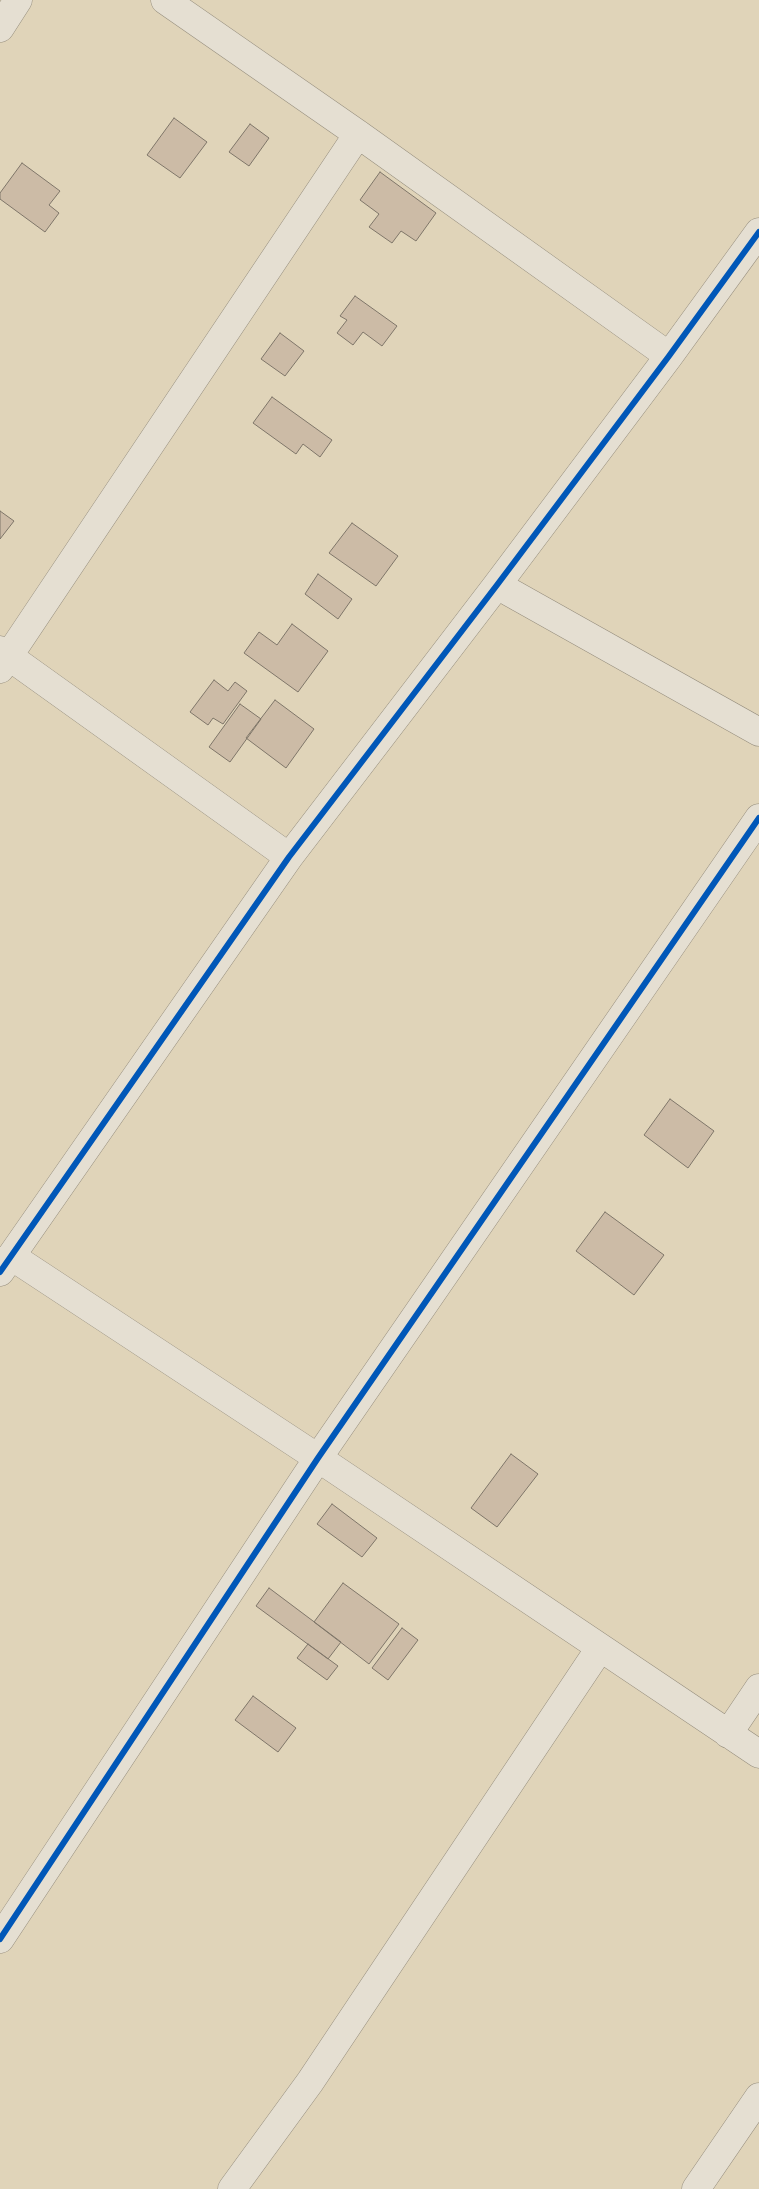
<!DOCTYPE html>
<style>
body{margin:0}
canvas{display:block;background:#e0d4b9}
</style>
<canvas width="759" height="2189"></canvas>
<script>
const g = document.querySelector('canvas').getContext('2d');
g.lineJoin = 'round';
function paint(path, color) { g.fillStyle = color; g.fill(path, 'evenodd'); }
const toPath = rows => new Path2D(rows.map(r => 'M' + r).join(''));
function trace(path, color, width, dash) { g.strokeStyle = color; g.lineWidth = width; g.lineCap = dash ? 'butt' : 'round'; g.setLineDash(dash || []); g.stroke(path); }
const building = toPath([
 [174,118,207,142,180,178,147,155,174,118],
 [250,124,269,138,249,166,229,152,250,124],
 [22,163,60,191,49,205,59,213,45,232,0,199,0,193,22,163],
 [380,172,436,213,416,241,401,231,392,243,369,227,379,214,360,200,380,172],
 [355,296,397,326,382,346,363,332,353,345,337,333,347,320,340,316,355,296],
 [280,333,304,351,285,376,261,359,280,333],
 [272,397,332,440,320,457,303,444,296,454,253,423,272,397],
 [0,511,14,521,0,539,0,511],
 [352,523,398,556,376,586,329,553,352,523],
 [318,574,352,599,338,619,305,594,318,574],
 [292,624,328,651,298,692,244,653,259,632,277,645,292,624],
 [214,680,228,691,235,682,247,691,223,724,213,718,208,725,190,712,214,680],
 [275,700,314,729,286,768,246,738,275,700],
 [240,704,261,719,230,762,209,747,240,704],
 [670,1099,714,1131,688,1168,644,1135,670,1099],
 [605,1212,664,1255,634,1295,576,1251,605,1212],
 [511,1454,538,1474,497,1527,471,1508,511,1454],
 [332,1504,377,1538,362,1557,317,1524,332,1504],
 [343,1583,399,1624,369,1664,314,1622,343,1583],
 [269,1588,341,1642,328,1659,256,1606,269,1588],
 [402,1628,418,1640,388,1680,372,1668,402,1628],
 [308,1644,338,1666,327,1680,297,1658,308,1644],
 [253,1696,296,1728,278,1752,235,1720,253,1696]
]);
const minor = toPath([
 [165,0,358,134,669,356],
 [0,28,18,0],
 [497,585,759,732],
 [0,650,289,857],
 [0,669,358,134],
 [11,1256,318,1458,759,1754],
 [0,1272,289,857,497,585,669,356,759,232],
 [728,1734,759,1688],
 [0,1939,318,1458,759,818],
 [232,2189,310,2082,600,1648],
 [696,2189,759,2097]
]);
const cycleway = toPath([
 [0,1272,289,857,497,585,669,356,759,232],
 [0,1939,318,1458,759,818]
]);
paint(building, '#ccbba6');
trace(building, '#7f7669', 1);
trace(minor, '#968e7e', 29);
trace(minor, '#e5dfd2', 28);
trace(cycleway, '#0057b8', 6);
</script>
